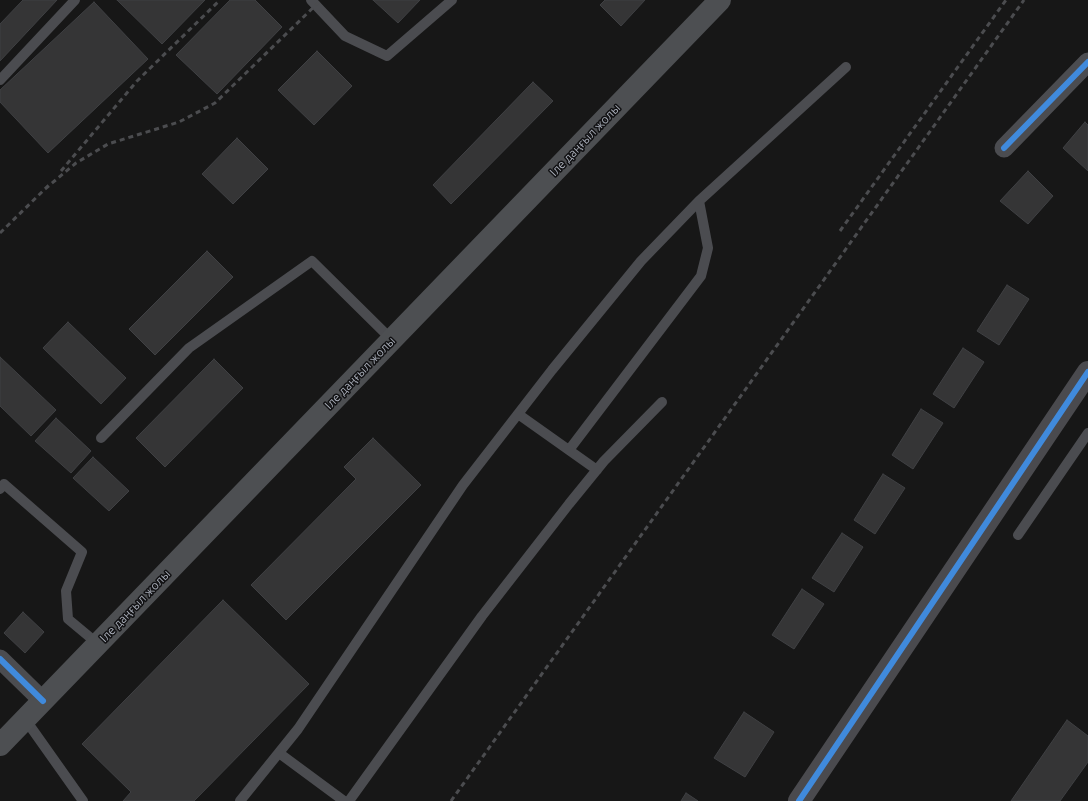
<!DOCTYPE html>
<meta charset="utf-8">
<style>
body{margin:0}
canvas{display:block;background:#171717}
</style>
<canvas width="1088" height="801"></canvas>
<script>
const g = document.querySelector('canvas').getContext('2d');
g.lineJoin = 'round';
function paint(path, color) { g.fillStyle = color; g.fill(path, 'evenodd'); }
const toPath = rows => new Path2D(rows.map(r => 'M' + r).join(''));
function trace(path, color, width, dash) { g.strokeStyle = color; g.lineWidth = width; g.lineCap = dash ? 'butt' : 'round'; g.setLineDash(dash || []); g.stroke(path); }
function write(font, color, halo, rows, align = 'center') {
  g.font = font + ' Ubuntu,sans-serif'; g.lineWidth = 3; g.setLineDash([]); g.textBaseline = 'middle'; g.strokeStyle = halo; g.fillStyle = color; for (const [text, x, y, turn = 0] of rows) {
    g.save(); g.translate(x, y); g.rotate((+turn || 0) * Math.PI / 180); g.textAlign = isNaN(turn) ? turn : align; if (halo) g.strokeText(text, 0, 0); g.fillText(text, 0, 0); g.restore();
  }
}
const building = toPath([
 [23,0,57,0,0,61,0,24,23,0],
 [117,0,205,0,162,44,117,0],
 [230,0,255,0,282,27,217,94,176,55,230,0],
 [373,0,420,0,398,23,373,0],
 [605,0,645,0,621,26,600,5,605,0],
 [94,2,148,59,48,153,0,102,0,90,94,2],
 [317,51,352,86,314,125,278,90,317,51],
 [533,82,553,101,451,204,433,185,533,82],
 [1085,122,1088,125,1088,171,1063,148,1085,122],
 [237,138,268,169,233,204,202,174,237,138],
 [1028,171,1053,196,1028,224,1000,201,1028,171],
 [207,251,233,277,155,355,129,329,207,251],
 [1007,285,1029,299,999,345,977,331,1007,285],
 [68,322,126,378,101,404,43,348,68,322],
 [963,348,984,362,954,408,933,394,963,348],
 [0,357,56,410,31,436,0,406,0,357],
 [214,359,243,388,165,467,136,438,214,359],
 [921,409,943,423,913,469,892,455,921,409],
 [56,418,91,451,71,473,35,441,56,418],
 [373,438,421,485,286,620,251,585,356,479,344,467,373,438],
 [93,457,129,491,109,511,73,478,93,457],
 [883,474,905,488,875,534,854,520,883,474],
 [842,533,863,547,834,592,812,578,842,533],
 [802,589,824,604,794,649,772,635,802,589],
 [223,600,309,684,194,801,123,801,131,792,82,744,223,600],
 [23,612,44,632,25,653,4,633,23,612],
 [744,712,774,732,745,777,714,758,744,712],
 [1067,720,1088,736,1088,762,1060,801,1011,801,1067,720],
 [686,793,698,801,681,801,686,793]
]);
const lane = toPath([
 [311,0,345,36,387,56,452,0],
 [0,80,75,0],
 [518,414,597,470],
 [101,438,189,348,312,261,392,340],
 [569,450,701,276,708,248,699,201],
 [0,489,4,484,82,552,66,591,68,619,98,644],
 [1018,535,1088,433],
 [25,719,83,801],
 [279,753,344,801],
 [240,801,298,729,463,485,552,370,641,261,699,201,846,67],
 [349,801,482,616,569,504,604,461,662,402]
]);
const street = toPath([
 [1004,148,1088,62],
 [0,659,43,701]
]);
const secondary = toPath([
 [799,801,1088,372]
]);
const primary = toPath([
 [0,745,720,0]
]);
const rail = toPath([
 [61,171,137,81,220,0],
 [45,189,76,163,108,144,179,122,215,103,321,0],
 [840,231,1006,0],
 [0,233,49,185],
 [451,801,1024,0]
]);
const cycleway = toPath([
 [1004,148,1088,62],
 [0,659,43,701],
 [799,801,1088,372]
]);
const streetNames = [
 ["Іле даңғыл жолы",585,140,-46],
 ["Іле даңғыл жолы",360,373,-46],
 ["Іле даңғыл жолы",135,606,-46]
];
paint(building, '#353536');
trace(building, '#3f4043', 1);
trace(lane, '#4b4c50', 10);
trace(street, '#4b4c50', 19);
trace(secondary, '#4a4a4e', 22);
trace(primary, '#4d4f52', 22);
trace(rail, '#4b4c4f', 3, [5, 4]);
trace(cycleway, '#408adc', 6);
write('12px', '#a8adb8', '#111113', streetNames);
</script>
